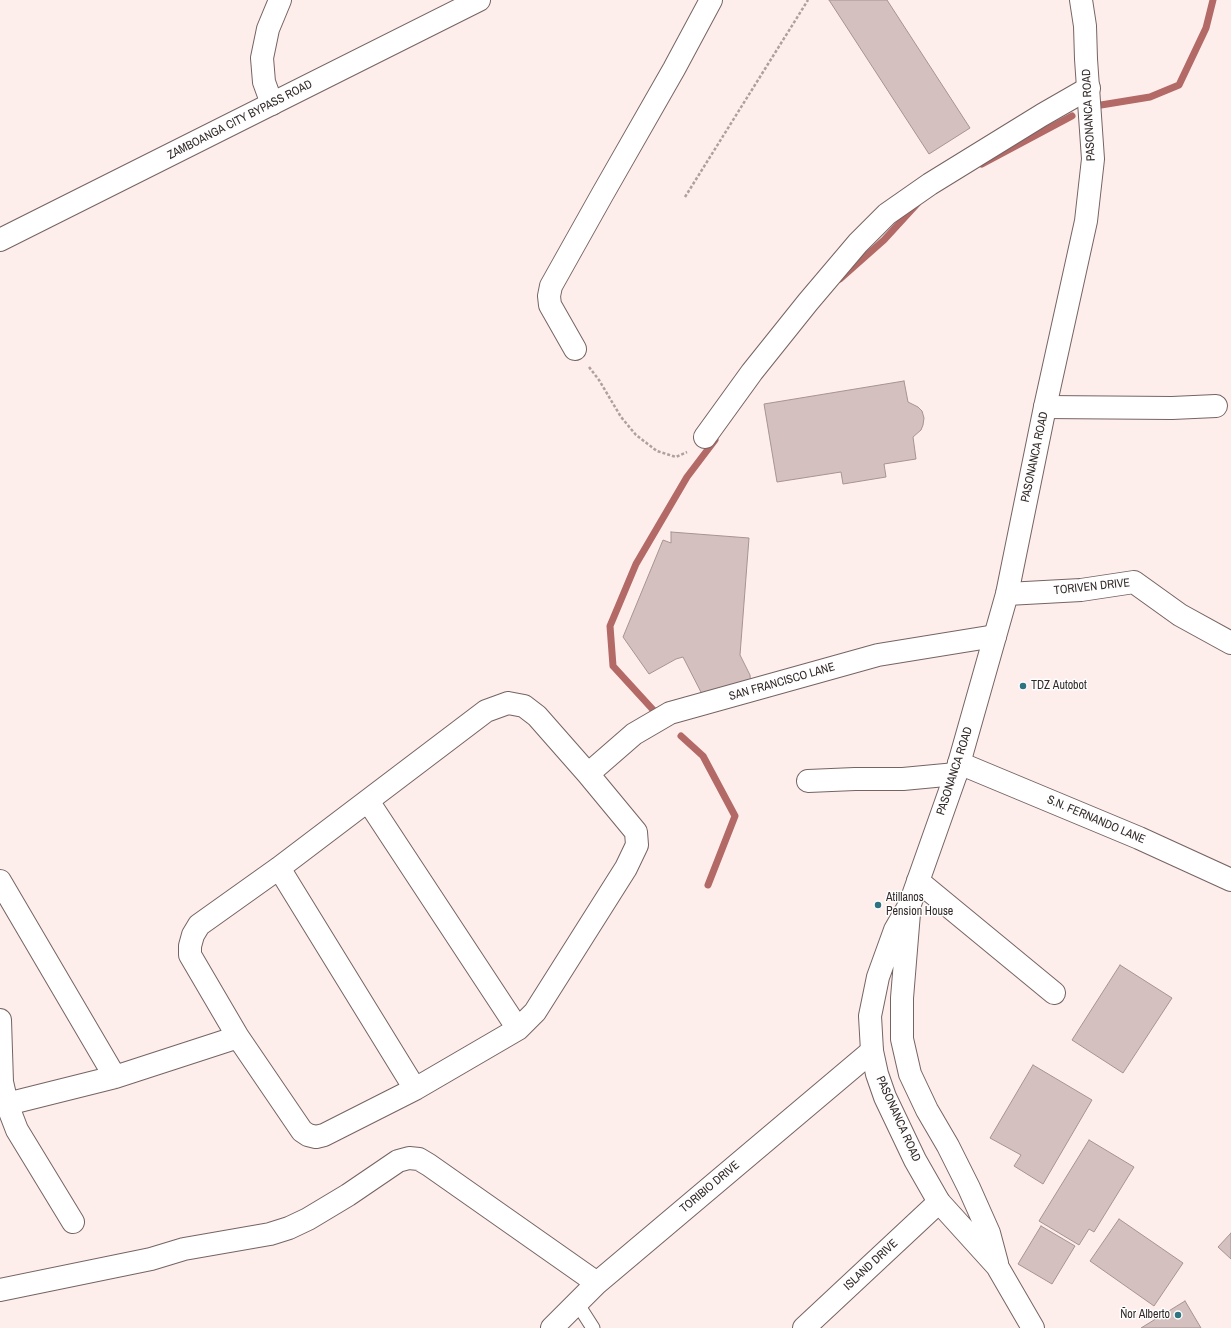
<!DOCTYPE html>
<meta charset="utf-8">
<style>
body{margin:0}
canvas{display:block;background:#fdedeb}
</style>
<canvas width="1231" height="1328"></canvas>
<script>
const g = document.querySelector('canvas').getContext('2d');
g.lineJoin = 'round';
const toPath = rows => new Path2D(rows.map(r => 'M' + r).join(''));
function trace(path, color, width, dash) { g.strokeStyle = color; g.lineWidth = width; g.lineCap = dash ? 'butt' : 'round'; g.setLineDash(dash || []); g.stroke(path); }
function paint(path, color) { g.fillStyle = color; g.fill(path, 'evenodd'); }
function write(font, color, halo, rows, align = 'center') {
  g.font = font + ' "Archivo Narrow",sans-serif'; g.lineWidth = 3; g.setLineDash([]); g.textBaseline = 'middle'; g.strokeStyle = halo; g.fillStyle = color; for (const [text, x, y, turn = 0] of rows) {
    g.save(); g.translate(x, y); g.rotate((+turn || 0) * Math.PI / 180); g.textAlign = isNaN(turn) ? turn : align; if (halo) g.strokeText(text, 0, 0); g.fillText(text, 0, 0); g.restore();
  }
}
const stream = toPath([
 [1101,105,1150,97,1179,85,1206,28,1213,0],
 [982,164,1072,116],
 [840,279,884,240,917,204],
 [656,713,613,666,610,626,636,564,687,477,715,440],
 [681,736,703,756,735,816,708,885]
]);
const building = toPath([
 [829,0,887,0,970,128,929,154,829,0],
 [904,381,908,402,918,407,922,411,924,418,923,425,921,430,913,437,916,459,884,464,886,477,843,484,841,472,777,482,764,404,904,381],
 [671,532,749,538,740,655,750,675,751,686,704,698,683,657,676,659,649,674,623,637,663,540,671,543,671,532],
 [1120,965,1172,998,1123,1073,1072,1040,1120,965],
 [1033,1065,1092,1100,1043,1184,1014,1166,1021,1155,990,1138,1033,1065],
 [1089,1140,1134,1167,1094,1232,1089,1229,1079,1245,1039,1221,1089,1140],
 [1119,1219,1183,1263,1154,1306,1090,1261,1119,1219],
 [1041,1226,1075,1246,1052,1284,1018,1264,1041,1226],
 [1231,1233,1231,1259,1218,1247,1231,1233],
 [1185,1301,1201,1328,1141,1328,1185,1301]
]);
const path = toPath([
 [685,197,808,0],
 [589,367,599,380,621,417,636,435,657,451,676,457,687,452]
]);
const service = toPath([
 [577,1303,593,1328]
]);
const minor = toPath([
 [272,104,264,82,262,58,268,29,280,0],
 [575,349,550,305,549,296,551,286,602,195,674,69,711,0],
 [1045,407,1172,408,1216,406],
 [705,437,752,372,808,302,858,243,887,214,930,184,1042,115,1089,88],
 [1007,594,1081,590,1134,582,1180,615,1231,643],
 [508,703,524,706,537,716,588,774,636,832,637,845,626,868,535,1012,518,1029,415,1089,324,1135,316,1137,308,1135,302,1131,238,1037,190,955,190,946,193,935,199,925,279,868,486,711,508,703],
 [959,763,1139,838,1231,880],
 [588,774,634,734,670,713,878,655,995,636],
 [808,781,855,779,903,779,956,774],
 [368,801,518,1029],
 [279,868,415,1089],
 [0,881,115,1077],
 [918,881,1054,993],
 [0,1020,2,1082,7,1104,17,1130,73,1222],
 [7,1104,115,1077,238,1037],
 [0,1290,151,1259,184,1249,270,1234,289,1228,308,1219,348,1195,398,1161,409,1158,419,1159,429,1165,597,1283],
 [552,1328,597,1283,872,1051],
 [804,1328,939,1202]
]);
const tertiary = toPath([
 [909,913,902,998,902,1039,910,1074,927,1110,948,1146,969,1188,989,1233,997,1263],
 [1033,1328,997,1266,939,1202,915,1160,885,1097,877,1074,872,1051,870,1016,878,977,895,930,910,904,956,774,1007,594,1045,407,1086,221,1093,159,1086,59,1085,26,1081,0]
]);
const secondary = toPath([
 [0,240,479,0]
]);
const markers = [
 [1023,686,4,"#2d7380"],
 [878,905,4,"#2d7380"],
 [1178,1315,4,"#2d7380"]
];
const streetNames = [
 ["PASONANCA ROAD",1089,115,-93],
 ["ZAMBOANGA CITY BYPASS ROAD",240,120,-27],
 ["PASONANCA ROAD",1035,457,-78],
 ["TORIVEN DRIVE",1092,587,-6],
 ["SAN FRANCISCO LANE",782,682,-16],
 ["PASONANCA ROAD",955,771,-72],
 ["S.N. FERNANDO LANE",1096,820,23],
 ["PASONANCA ROAD",898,1119,66],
 ["TORIBIO DRIVE",710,1187,-40],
 ["ISLAND DRIVE",871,1265,-43]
];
const poiNames = [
 ["TDZ Autobot",1031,686],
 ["Atillanos",886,898],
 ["Pension House",886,912],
 ["Ñor Alberto",1170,1315,"right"]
];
trace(stream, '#b36966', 7);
paint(building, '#d4c0be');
trace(building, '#a69492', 1);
trace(service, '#766463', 15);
trace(minor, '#766463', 24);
trace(tertiary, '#766463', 24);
trace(secondary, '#766463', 24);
trace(path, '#ada09e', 2.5, [3, 2]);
trace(service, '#fff', 13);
trace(minor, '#fff', 22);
trace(tertiary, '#fff', 22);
trace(secondary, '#fff', 22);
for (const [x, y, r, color] of markers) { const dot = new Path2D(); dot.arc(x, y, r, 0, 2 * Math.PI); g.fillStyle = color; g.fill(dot); trace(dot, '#fefefe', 1.5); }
write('12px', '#332b2a', '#fefefe', streetNames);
write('12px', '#332b2a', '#fefefe', poiNames, 'left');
</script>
